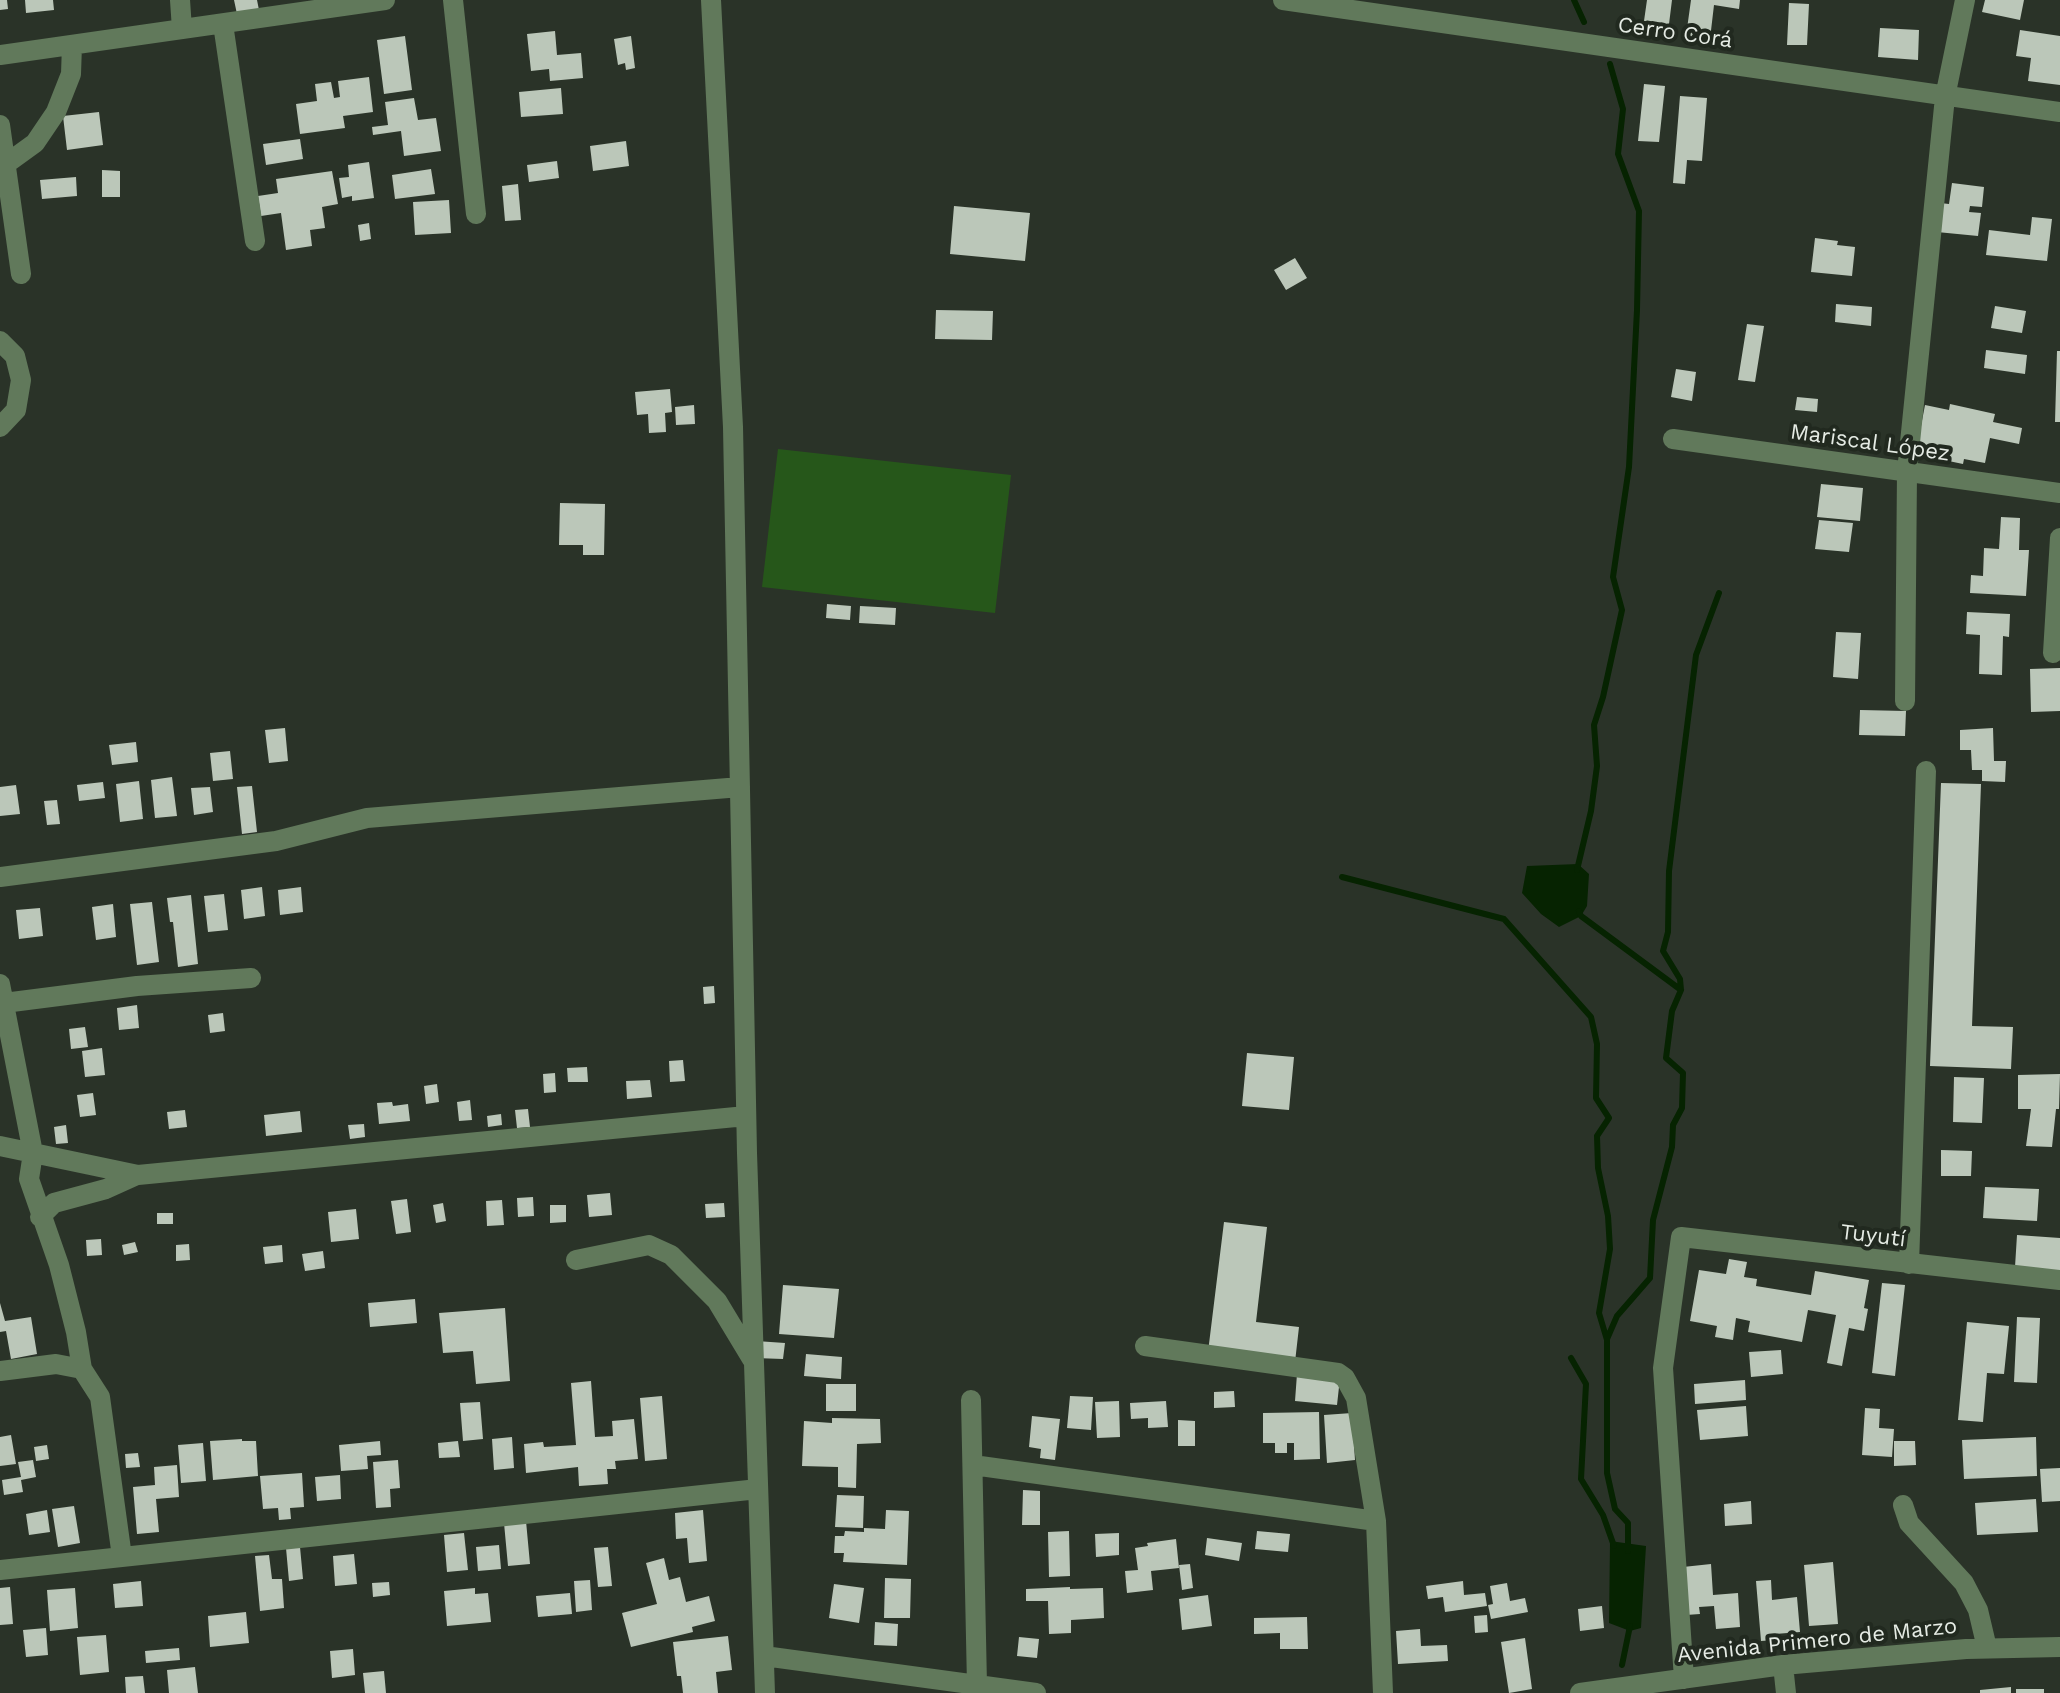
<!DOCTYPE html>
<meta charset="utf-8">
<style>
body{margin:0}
canvas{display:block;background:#2a3328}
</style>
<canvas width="2060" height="1693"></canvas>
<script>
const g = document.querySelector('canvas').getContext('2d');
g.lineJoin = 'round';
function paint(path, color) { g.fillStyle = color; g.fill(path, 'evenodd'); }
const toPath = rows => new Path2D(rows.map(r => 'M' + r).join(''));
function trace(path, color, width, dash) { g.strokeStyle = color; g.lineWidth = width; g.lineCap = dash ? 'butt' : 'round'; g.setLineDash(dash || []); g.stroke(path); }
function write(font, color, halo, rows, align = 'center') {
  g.font = font + ' "Work Sans",sans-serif'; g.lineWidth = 8; g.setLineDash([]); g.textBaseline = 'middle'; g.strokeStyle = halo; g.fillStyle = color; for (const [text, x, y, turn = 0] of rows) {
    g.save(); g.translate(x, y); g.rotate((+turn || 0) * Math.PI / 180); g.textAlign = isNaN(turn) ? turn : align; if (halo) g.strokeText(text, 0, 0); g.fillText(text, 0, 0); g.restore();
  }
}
const green = toPath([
 [778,449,1011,475,995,613,762,587]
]);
const water = toPath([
 [1578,864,1589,874,1587,906,1581,916,1559,927,1541,914,1522,893,1527,866],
 [1610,1541,1646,1546,1641,1628,1630,1631,1609,1623]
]);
const stream = toPath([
 [1574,0,1584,22],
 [1577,870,1591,811,1597,766,1594,725,1603,697,1622,610,1613,577,1629,467,1637,310,1639,211,1618,154,1623,109,1610,64],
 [1342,877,1504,919,1591,1017,1597,1044,1596,1098,1609,1118,1597,1136,1598,1168,1608,1216,1610,1249,1599,1313,1607,1340,1607,1473,1615,1509,1628,1523,1628,1551],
 [1579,911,1581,916,1681,990],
 [1607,1339,1617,1316,1650,1278,1653,1220,1672,1147,1673,1125,1682,1108,1683,1073,1666,1058,1672,1011,1681,990,1680,979,1663,951,1668,932,1669,871,1696,655,1719,593],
 [1571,1358,1586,1384,1581,1479,1603,1515,1614,1546],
 [1622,1665,1630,1626]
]);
const building = toPath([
 [0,0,7,0,8,9,0,10],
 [25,0,53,0,54,10,26,13],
 [234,0,257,0,259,10,237,14],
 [1647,0,1672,0,1669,24,1644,21],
 [1691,0,1740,0,1739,9,1714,5,1710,39,1686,36],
 [1985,0,2024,0,2020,20,1982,12],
 [1789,3,1809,4,1807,45,1787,45],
 [1880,28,1919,30,1918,60,1878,57],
 [2020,30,2060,36,2060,85,2028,81,2031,58,2016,56],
 [555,31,557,55,581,53,583,78,550,81,549,69,531,71,527,34],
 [405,36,412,90,384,94,377,40],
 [631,36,635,68,626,70,625,63,618,65,614,39],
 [369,77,373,112,343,116,345,128,300,134,296,104,317,101,315,84,331,82,334,98,340,97,338,81],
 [1644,84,1665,86,1659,142,1638,141],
 [561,88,563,114,521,117,519,92],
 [1680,96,1707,98,1702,161,1687,160,1685,184,1673,183],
 [414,98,418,120,436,118,441,151,404,156,401,131,373,135,372,127,388,125,385,102],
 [99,112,103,145,67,150,63,116],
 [300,139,303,159,266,165,263,144],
 [626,141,629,166,593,171,590,146],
 [557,161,559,178,529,182,527,165],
 [369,162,374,198,352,201,352,196,342,198,339,178,349,177,348,165],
 [431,169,435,194,395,199,392,175],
 [102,170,120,171,120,197,102,197],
 [332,171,338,204,322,207,325,228,310,230,312,246,286,250,281,213,261,216,258,196,278,193,276,179],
 [76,177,77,196,42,199,40,180],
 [1952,183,1984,187,1982,207,1970,206,1969,212,1981,213,1978,236,1937,232,1940,203,1949,204],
 [518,184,521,220,505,221,502,186],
 [449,200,451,233,415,235,413,202],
 [954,206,1030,213,1025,261,950,254],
 [2032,217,2052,219,2047,261,1986,255,1989,230,2030,235],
 [369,223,371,239,360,241,358,225],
 [1815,238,1838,241,1837,245,1855,247,1852,276,1811,272],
 [1295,258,1307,278,1286,290,1274,270],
 [1836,304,1872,307,1871,326,1835,322],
 [1995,306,2026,311,2022,333,1991,328],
 [936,310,993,311,992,340,935,339],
 [1747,324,1764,326,1755,382,1738,380],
 [1986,350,2027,355,2025,374,1984,368],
 [2057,351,2060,351,2060,422,2055,422],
 [1676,369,1696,372,1692,401,1671,397],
 [670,389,672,412,665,413,666,432,649,433,648,414,637,415,635,392],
 [1797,397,1818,399,1817,412,1795,410],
 [1950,404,1995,414,1993,422,2022,428,2019,444,1990,438,1985,463,1964,459,1963,464,1939,459,1940,452,1917,447,1925,405,1949,410],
 [694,405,695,424,676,425,675,407],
 [1821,484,1863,488,1860,521,1817,517],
 [560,503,605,504,604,555,583,555,583,545,559,545],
 [2001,517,2020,518,2019,550,2029,550,2026,596,1970,593,1971,575,1983,576,1984,548,1999,549],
 [1819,520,1853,523,1849,552,1815,549],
 [827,604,851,606,850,620,826,618],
 [860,606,896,608,895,625,859,623],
 [1967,612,2010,614,2009,637,2003,636,2002,675,1979,674,1980,635,1966,634],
 [1836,632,1861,633,1858,679,1833,677],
 [2060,668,2060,711,2031,712,2030,669],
 [1860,710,1906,711,1905,736,1859,735],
 [285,728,288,761,269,763,265,730],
 [1993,728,1994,761,2006,761,2005,782,1982,781,1982,770,1972,770,1971,750,1960,750,1960,730],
 [136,742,138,762,112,765,109,745],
 [230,751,233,779,213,781,210,753],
 [172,777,177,816,155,818,151,780],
 [139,781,143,819,120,822,116,784],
 [103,782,105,798,79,801,77,785],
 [1941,783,1981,784,1972,1026,2013,1027,2011,1069,1930,1066],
 [16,785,20,814,0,816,0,787],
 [252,786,257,832,242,834,237,787],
 [210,787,213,812,194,815,191,788],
 [57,800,60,824,47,825,44,801],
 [262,887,265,916,244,919,241,890],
 [301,887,303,912,280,915,278,890],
 [224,894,228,930,208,932,204,896],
 [191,895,198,964,178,967,173,922,170,922,167,898],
 [152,902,159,962,137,965,130,904],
 [113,904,116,937,96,940,92,907],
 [40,908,43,936,19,939,16,910],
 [714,986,715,1003,704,1004,703,987],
 [137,1005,139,1028,119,1030,117,1008],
 [223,1013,225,1031,210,1033,208,1015],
 [85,1027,88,1047,71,1049,69,1029],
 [102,1048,105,1075,85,1077,82,1051],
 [1247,1053,1294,1057,1289,1110,1242,1106],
 [683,1060,685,1081,670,1082,669,1061],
 [587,1067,588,1082,568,1082,567,1068],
 [555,1073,556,1092,544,1093,543,1074],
 [2060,1074,2059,1109,2056,1109,2052,1147,2026,1146,2031,1109,2018,1109,2018,1075],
 [1954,1077,1984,1078,1982,1123,1953,1122],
 [650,1080,652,1097,627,1099,626,1081],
 [437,1084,439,1102,426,1104,424,1086],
 [93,1093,96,1115,80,1117,77,1095],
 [470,1100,472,1120,459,1121,457,1102],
 [392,1102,393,1106,408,1104,410,1121,379,1124,377,1103],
 [528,1109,530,1127,517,1128,515,1110],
 [185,1110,187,1127,169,1129,167,1112],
 [300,1111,302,1132,266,1136,264,1115],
 [501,1114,502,1125,488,1127,487,1116],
 [364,1124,365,1137,350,1139,348,1125],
 [66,1125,68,1143,56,1144,54,1127],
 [1941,1150,1972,1151,1971,1176,1941,1176],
 [1985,1187,2039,1189,2037,1221,1983,1218],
 [610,1193,612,1215,589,1217,587,1195],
 [533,1197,534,1216,518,1217,517,1198],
 [407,1199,411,1232,396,1234,391,1201],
 [502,1200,504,1225,487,1226,486,1201],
 [443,1203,446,1221,436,1223,433,1205],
 [724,1203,725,1217,706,1218,705,1204],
 [550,1205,566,1205,566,1222,550,1223],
 [356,1209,359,1239,331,1242,328,1212],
 [157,1213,173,1213,173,1224,157,1224],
 [1224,1222,1267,1227,1256,1322,1299,1327,1295,1362,1208,1352],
 [2017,1235,2060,1238,2060,1271,2015,1267],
 [101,1239,102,1255,87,1256,86,1240],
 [135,1242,138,1252,124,1255,122,1245],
 [189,1244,190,1260,176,1261,176,1245],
 [282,1245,283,1262,265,1264,263,1247],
 [323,1251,325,1268,305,1271,302,1254],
 [1729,1259,1747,1262,1744,1277,1757,1279,1756,1286,1811,1295,1815,1271,1869,1280,1864,1308,1868,1309,1864,1331,1849,1328,1842,1366,1827,1363,1836,1315,1808,1310,1802,1342,1748,1332,1750,1321,1736,1318,1733,1340,1715,1337,1717,1326,1690,1321,1699,1270,1726,1274],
 [1882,1283,1905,1285,1895,1376,1872,1373],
 [783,1285,839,1289,834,1338,779,1334],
 [415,1299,417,1323,370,1327,368,1303],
 [0,1303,5,1321,31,1317,37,1354,11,1359,6,1331,0,1332],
 [505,1308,510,1381,476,1384,473,1351,443,1353,439,1313],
 [2017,1317,2040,1318,2037,1383,2014,1382],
 [1967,1322,2009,1326,2004,1374,1987,1373,1983,1422,1958,1420],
 [756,1341,785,1343,783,1359,755,1358],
 [1781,1350,1783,1374,1751,1377,1749,1352],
 [806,1354,842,1357,841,1379,804,1376],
 [1297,1374,1340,1378,1337,1405,1295,1401],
 [1745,1380,1746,1400,1695,1404,1694,1384],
 [591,1381,595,1437,613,1436,612,1421,634,1419,638,1459,615,1461,616,1469,607,1469,608,1484,579,1486,578,1467,526,1473,524,1444,543,1442,544,1447,576,1445,571,1383],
 [826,1384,856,1384,856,1411,826,1411],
 [1234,1391,1235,1407,1214,1408,1214,1392],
 [662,1396,667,1459,645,1461,640,1398],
 [1070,1396,1093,1397,1091,1430,1067,1428],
 [1119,1401,1120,1437,1097,1438,1095,1402],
 [1166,1401,1168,1427,1148,1428,1148,1418,1131,1419,1130,1403],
 [480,1402,483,1439,463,1441,460,1403],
 [1746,1406,1748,1436,1700,1440,1697,1410],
 [1865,1408,1880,1409,1879,1428,1894,1429,1892,1457,1862,1455],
 [1319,1412,1320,1459,1294,1460,1294,1443,1287,1443,1287,1453,1275,1453,1275,1443,1263,1443,1263,1413],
 [1352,1413,1355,1460,1327,1463,1324,1415],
 [1032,1416,1060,1419,1055,1460,1040,1458,1041,1449,1029,1447],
 [832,1418,880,1419,881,1443,857,1444,856,1488,838,1487,838,1467,802,1466,804,1421,832,1423],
 [1178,1420,1195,1421,1195,1446,1178,1446],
 [11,1435,16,1464,0,1466,0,1437],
 [512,1437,514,1468,494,1470,492,1439],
 [2036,1437,2037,1476,1964,1479,1962,1440],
 [242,1439,242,1441,256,1441,258,1476,213,1480,210,1441],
 [380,1441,381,1455,367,1456,368,1469,341,1471,339,1445],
 [458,1441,460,1457,439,1458,438,1443],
 [1894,1441,1915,1441,1916,1465,1894,1466],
 [203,1443,206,1481,181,1483,178,1445],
 [47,1445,49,1459,36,1461,34,1447],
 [138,1453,140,1467,126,1468,125,1454],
 [33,1460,36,1477,21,1480,23,1492,4,1495,2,1480,21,1477,18,1462],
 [398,1460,400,1488,390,1489,391,1507,376,1508,373,1462],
 [177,1465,179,1497,156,1499,159,1532,137,1534,133,1487,155,1485,154,1467],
 [2060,1468,2060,1501,2042,1502,2040,1469],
 [302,1473,304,1507,290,1508,291,1519,279,1520,278,1508,263,1509,260,1476],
 [340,1475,341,1499,317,1501,315,1477],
 [1023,1490,1040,1491,1040,1525,1022,1525],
 [837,1495,864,1496,863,1528,835,1527],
 [2036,1499,2038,1532,1977,1535,1975,1503],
 [1751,1501,1752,1524,1725,1526,1724,1504],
 [74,1506,80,1543,58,1547,52,1509],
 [47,1510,50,1532,29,1535,26,1514],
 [703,1510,707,1561,689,1563,687,1538,676,1539,675,1513],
 [886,1510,909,1511,907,1565,843,1562,844,1553,834,1553,835,1536,844,1536,845,1531,864,1532,864,1528,885,1529],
 [526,1521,530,1564,508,1566,504,1523],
 [1069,1531,1070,1576,1049,1577,1048,1532],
 [1257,1531,1290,1534,1288,1552,1255,1549],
 [464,1533,468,1570,447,1572,444,1535],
 [1119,1533,1119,1555,1096,1557,1095,1534],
 [1207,1538,1242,1543,1239,1561,1205,1555],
 [1176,1539,1179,1568,1151,1571,1153,1590,1127,1593,1125,1571,1138,1570,1135,1548,1148,1546,1147,1543],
 [499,1545,501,1569,478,1571,476,1547],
 [300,1547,303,1579,289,1581,286,1548],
 [608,1547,612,1586,598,1587,594,1548],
 [354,1554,357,1584,335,1586,333,1556],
 [269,1555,272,1579,282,1579,284,1608,260,1611,255,1556],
 [664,1558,669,1580,680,1577,686,1602,709,1596,715,1621,692,1627,693,1632,631,1647,622,1613,657,1604,646,1563],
 [1833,1562,1838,1624,1809,1626,1804,1565],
 [1190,1564,1193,1588,1182,1590,1179,1565],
 [1711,1564,1713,1595,1738,1593,1740,1627,1716,1629,1714,1606,1699,1607,1700,1614,1686,1615,1683,1567],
 [885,1578,911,1579,910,1618,884,1618],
 [590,1580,592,1610,576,1612,574,1581],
 [1771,1580,1772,1600,1797,1597,1800,1632,1775,1634,1775,1640,1761,1641,1756,1581],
 [141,1581,143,1606,115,1608,113,1584],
 [1463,1581,1464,1595,1485,1593,1487,1606,1445,1612,1443,1597,1428,1599,1426,1586],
 [389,1582,390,1595,373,1597,372,1583],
 [1507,1583,1510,1601,1525,1598,1528,1612,1491,1619,1488,1605,1493,1604,1490,1586],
 [834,1584,864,1588,859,1623,829,1618],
 [10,1587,13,1624,0,1625,0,1588],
 [1070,1587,1070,1589,1103,1588,1104,1618,1071,1620,1071,1633,1049,1634,1048,1601,1026,1601,1026,1589],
 [75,1588,78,1628,50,1631,47,1590],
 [475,1588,475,1594,488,1593,491,1622,447,1626,444,1591],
 [570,1593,572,1614,538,1617,536,1596],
 [1208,1595,1212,1626,1182,1630,1179,1599],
 [1602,1606,1604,1628,1580,1631,1578,1609],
 [246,1612,249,1643,210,1647,208,1616],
 [1487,1615,1488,1632,1475,1633,1474,1616],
 [1307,1617,1308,1649,1280,1649,1280,1633,1254,1634,1254,1618],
 [875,1622,898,1624,897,1646,874,1645],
 [46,1628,48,1655,26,1657,23,1630],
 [1420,1629,1421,1646,1447,1645,1448,1661,1398,1664,1396,1631],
 [106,1635,109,1672,80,1675,77,1637],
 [728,1636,732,1670,716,1672,718,1693,683,1693,681,1676,677,1676,673,1642],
 [1019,1637,1039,1639,1037,1658,1017,1656],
 [1525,1638,1532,1689,1509,1693,1501,1642],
 [179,1648,180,1660,146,1663,145,1651],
 [353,1649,355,1675,332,1678,330,1651],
 [195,1667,198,1693,169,1693,167,1670],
 [384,1671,386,1693,365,1693,363,1673],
 [143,1676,145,1693,126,1693,125,1677],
 [2011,1687,2011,1693,1980,1693,1980,1690],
 [2016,1689,2044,1689,2044,1693,2016,1693]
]);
const minor = toPath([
 [180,0,182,29],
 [453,0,476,214],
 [711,0,733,427,747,1153,765,1693],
 [1283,0,2060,112],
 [223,24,255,241],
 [0,55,385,0],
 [0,125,21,274],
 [6,164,35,143,56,112,71,74,72,45],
 [0,341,15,356,21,380,16,410,0,427],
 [1673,439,2060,493],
 [2053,653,2060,538],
 [1905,701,1907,472,1945,97,1965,0],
 [0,877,276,841,367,818,740,787],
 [0,984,33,1153,29,1179,59,1265,76,1332,82,1369,100,1397,122,1557],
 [4,1003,137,986,251,978],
 [0,1146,138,1175,746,1116],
 [40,1217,54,1203,106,1189,137,1175],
 [576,1260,649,1245,671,1255,717,1301,752,1359],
 [1909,1264,1926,771],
 [1145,1346,1338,1373,1345,1378,1356,1398,1376,1521],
 [0,1371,56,1364,82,1369],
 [971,1400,977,1685],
 [973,1465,1376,1521,1383,1693],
 [1903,1505,1909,1523,1964,1583,1978,1610,1987,1648],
 [0,1570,758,1489],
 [764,1656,1036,1693],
 [1783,1665,1786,1693],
 [1684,1679,1663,1368,1681,1237,2060,1280],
 [1580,1693,1783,1665,1966,1649,2060,1647]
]);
const streetNames = [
 ["Cerro Corá",1675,33,8],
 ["Mariscal López",1870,443,8],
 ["Tuyutí",1873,1236,7],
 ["Avenida Primero de Marzo",1817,1641,-6]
];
paint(green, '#26571a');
paint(water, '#062301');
trace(stream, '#062301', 6);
paint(building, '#bbc7b9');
trace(minor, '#61795b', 20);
write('22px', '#e5ebe4', '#21291f', streetNames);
</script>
